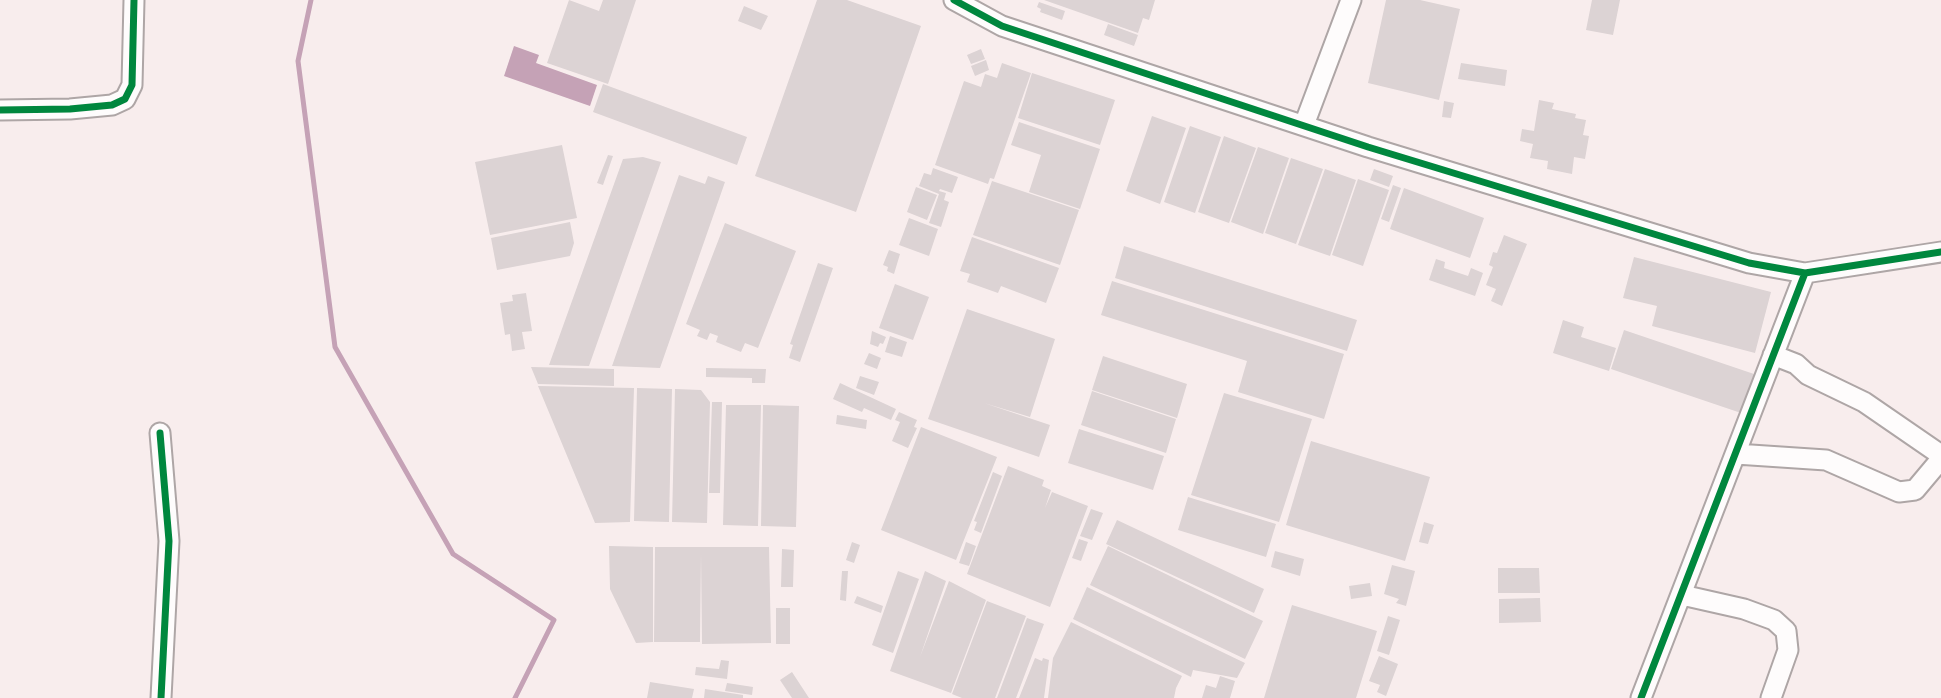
<!DOCTYPE html>
<style>
body{margin:0}
canvas{display:block;background:#f8eded}
</style>
<canvas width="1941" height="698"></canvas>
<script>
const g = document.querySelector('canvas').getContext('2d');
g.lineJoin = 'round';
function paint(path, color) { g.fillStyle = color; g.fill(path, 'evenodd'); }
const toPath = rows => new Path2D(rows.map(r => 'M' + r).join(''));
function trace(path, color, width, dash) { g.strokeStyle = color; g.lineWidth = width; g.lineCap = dash ? 'butt' : 'round'; g.setLineDash(dash || []); g.stroke(path); }
const water = toPath([
 [514,46,539,55,536,63,597,85,590,106,504,76]
]);
const stream = toPath([
 [311,0,298,61,335,347,453,554,554,620,515,698]
]);
const building = toPath([
 [569,0,599,11,603,0,636,0,608,84,547,63],
 [817,0,847,0,921,26,856,212,755,176],
 [1044,0,1155,0,1149,20,1143,18,1138,33],
 [1386,0,1420,0,1460,9,1439,100,1368,83],
 [1592,0,1620,0,1613,35,1586,30],
 [1039,2,1065,11,1062,20,1040,12,1041,9,1037,7],
 [744,6,768,16,761,30,738,21],
 [1108,24,1138,35,1134,46,1104,35],
 [981,49,985,59,971,64,967,55],
 [986,60,989,70,975,76,971,66],
 [1002,63,1031,73,994,179,990,178,988,184,935,165,964,81,981,87,985,74,997,78],
 [1461,63,1507,70,1505,86,1458,79],
 [1032,73,1115,100,1100,145,1018,118],
 [603,84,747,137,737,165,593,112],
 [1539,100,1554,103,1552,109,1576,114,1575,118,1586,120,1583,135,1589,136,1585,159,1574,157,1572,174,1547,169,1548,161,1530,158,1533,144,1520,141,1522,129,1534,131],
 [1444,101,1454,103,1451,118,1442,117],
 [1152,116,1186,128,1160,204,1126,191],
 [1019,122,1100,149,1080,209,1029,192,1041,155,1011,145],
 [1190,126,1221,137,1195,213,1164,202],
 [1224,136,1256,148,1229,223,1198,212],
 [562,145,577,218,490,235,475,162],
 [1258,147,1289,158,1263,234,1231,222],
 [608,155,613,156,603,185,597,183],
 [643,157,661,162,589,366,549,365,623,159],
 [1291,158,1323,169,1296,244,1265,233],
 [933,168,958,177,952,193,940,189,939,191,946,193,944,200,949,202,941,227,929,223,939,194,919,186,924,173,931,175],
 [1325,169,1356,180,1330,256,1298,245],
 [1374,169,1393,176,1389,187,1370,180],
 [679,175,705,184,708,176,725,182,660,368,612,366],
 [1358,179,1389,190,1363,266,1332,255],
 [992,181,1079,210,1060,265,973,235],
 [1393,185,1401,188,1389,222,1381,219],
 [916,187,937,195,927,220,907,212],
 [1404,188,1484,218,1470,258,1390,229],
 [909,218,938,229,929,256,899,245],
 [570,222,574,243,570,256,497,270,491,238],
 [725,223,796,251,758,348,745,343,741,352,716,342,718,336,710,333,707,340,697,336,700,330,686,324],
 [1504,235,1527,244,1502,306,1491,301,1496,289,1486,285,1493,267,1489,265,1493,252,1497,253],
 [972,237,1059,268,1046,303,1001,286,998,293,967,282,970,274,960,271],
 [1124,246,1357,320,1347,351,1115,278],
 [889,250,900,254,894,274,887,271,888,267,883,265],
 [1634,257,1771,292,1755,353,1652,326,1657,306,1623,298],
 [1436,259,1445,262,1444,268,1468,276,1471,268,1483,273,1475,296,1429,280],
 [818,263,833,268,800,362,789,358,793,345,790,344],
 [1112,281,1344,354,1324,419,1238,392,1247,361,1101,315],
 [895,284,929,297,913,340,879,328],
 [526,293,532,331,522,332,525,349,512,351,510,334,505,335,500,303,513,301,512,295],
 [967,309,1055,339,1030,417,984,403,1050,425,1039,457,928,419],
 [1563,320,1584,327,1581,337,1616,348,1609,371,1553,353],
 [1624,330,1754,374,1741,413,1611,369],
 [872,331,886,337,883,344,880,343,878,347,870,344],
 [890,336,907,342,902,357,885,352],
 [869,353,881,358,877,369,864,364],
 [1103,356,1187,384,1177,418,1092,390],
 [531,367,614,369,614,386,538,384],
 [706,368,766,369,765,383,752,383,752,378,706,377],
 [860,376,879,382,874,395,856,388],
 [840,383,896,409,891,420,864,408,862,412,833,399],
 [538,386,634,388,630,522,595,523],
 [637,388,672,389,669,522,634,521],
 [675,389,701,390,710,402,707,523,672,522],
 [1092,391,1176,419,1166,453,1081,425],
 [1224,393,1312,419,1279,522,1191,495],
 [712,402,722,402,720,493,709,493],
 [726,405,761,405,758,526,723,525],
 [763,405,799,406,796,527,761,526],
 [899,412,917,420,914,427,917,428,908,448,892,441,900,422,895,420],
 [837,415,867,420,866,429,836,424],
 [921,427,997,457,956,560,881,530],
 [1079,429,1164,456,1153,490,1068,463],
 [1311,441,1430,477,1405,561,1286,525],
 [1008,466,1044,480,1042,486,1051,490,1045,508,1052,492,1088,506,1050,607,967,574],
 [993,472,1002,476,981,533,974,530,977,522,974,521],
 [1188,497,1276,524,1266,557,1178,530],
 [1091,509,1103,513,1092,540,1080,536],
 [1117,520,1264,589,1254,613,1106,544],
 [1424,522,1434,525,1428,544,1419,542],
 [1079,539,1088,542,1081,561,1072,558],
 [852,542,860,545,854,563,846,560],
 [966,542,976,546,969,566,959,563],
 [609,546,653,547,653,642,636,643,610,589],
 [1108,546,1263,621,1245,659,1090,585],
 [655,547,769,547,771,643,702,644,701,553,700,642,654,642],
 [782,549,794,550,793,587,781,587],
 [1275,551,1304,559,1300,576,1271,567],
 [1392,565,1415,571,1406,606,1396,603,1399,599,1384,594],
 [1498,568,1539,568,1540,593,1498,593],
 [842,571,848,571,846,601,840,600],
 [898,571,919,579,893,653,872,645],
 [925,571,946,581,920,657,949,581,986,600,951,693,890,671],
 [1370,583,1372,596,1351,599,1349,586],
 [1087,587,1245,663,1237,678,1193,670,1191,677,1073,619],
 [857,596,883,606,881,613,854,603],
 [1540,598,1541,622,1499,623,1499,599],
 [987,601,1026,616,995,698,962,698,952,694],
 [1292,605,1377,631,1356,698,1264,698],
 [776,608,790,608,790,644,776,644],
 [1388,616,1400,620,1389,655,1377,651],
 [1027,618,1044,624,1016,698,997,698],
 [1071,622,1182,676,1176,688,1174,698,1048,698,1053,658],
 [1379,656,1398,664,1386,696,1377,692,1380,685,1369,681],
 [1035,658,1042,661,1043,658,1049,660,1044,698,1019,698],
 [721,660,729,661,727,679,695,675,696,667,719,669],
 [792,672,809,698,792,698,780,680],
 [1220,676,1235,681,1230,698,1202,698,1206,685,1216,688],
 [650,682,694,689,692,698,647,698],
 [727,683,753,687,752,695,725,691],
 [705,689,743,695,743,698,704,698]
]);
const minor = toPath([
 [954,0,1002,26,1368,147,1749,263,1805,273,1941,252],
 [0,110,70,109,112,105,125,99,132,85,134,0],
 [1304,125,1351,0],
 [1773,355,1796,364,1808,375,1864,402,1941,455],
 [160,433,169,541,161,698],
 [1736,454,1826,460,1899,492,1915,490,1941,459],
 [1682,595,1744,609,1774,620,1786,631,1788,650,1771,698],
 [1641,698,1805,273]
]);
const cycleway = toPath([
 [954,0,1002,26,1368,147,1749,263,1805,273,1941,252],
 [0,110,70,109,112,105,125,99,132,85,134,0],
 [160,433,169,541,161,698],
 [1641,698,1805,273]
]);
paint(water, '#c5a2b6');
trace(stream, '#c5a2b6', 5);
paint(building, '#dcd3d4');
trace(minor, '#aea6a6', 23);
trace(minor, '#fefcfc', 19);
trace(cycleway, '#00873e', 7);
</script>
